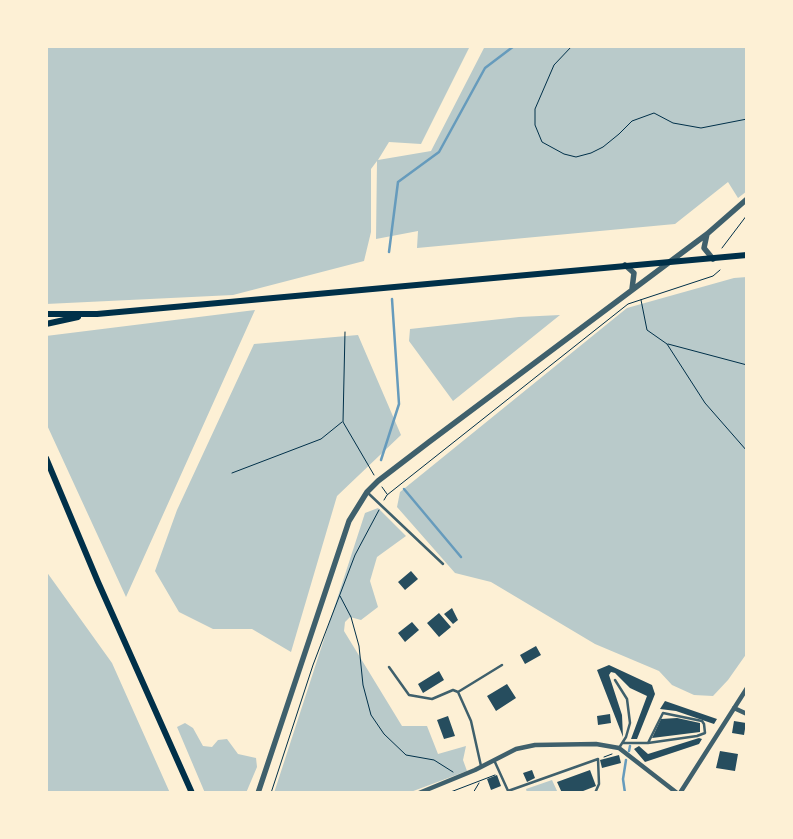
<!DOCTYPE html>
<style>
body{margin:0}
#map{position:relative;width:793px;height:839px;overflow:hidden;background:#fdf0d5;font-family:Montserrat,sans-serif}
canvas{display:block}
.frame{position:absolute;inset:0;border:48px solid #fdf0d5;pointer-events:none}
</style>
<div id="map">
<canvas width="793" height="839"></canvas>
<div class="frame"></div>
</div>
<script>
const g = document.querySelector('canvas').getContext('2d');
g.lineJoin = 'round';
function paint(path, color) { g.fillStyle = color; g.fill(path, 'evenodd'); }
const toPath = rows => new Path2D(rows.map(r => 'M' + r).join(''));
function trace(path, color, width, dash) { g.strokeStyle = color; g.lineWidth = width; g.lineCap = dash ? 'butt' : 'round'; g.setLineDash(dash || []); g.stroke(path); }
const green = toPath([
 [46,46,470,46,421,144,389,142,378,160,431,151,485,46,747,46,747,191,738,198,728,182,675,224,417,248,418,231,376,239,377,161,371,169,371,232,364,261,233,295,46,304],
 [747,277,747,653,728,680,713,696,694,695,672,685,659,671,595,644,491,582,455,573,397,507,400,492,627,308,734,278],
 [255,310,126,597,46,423,46,336],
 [560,315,453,401,409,341,410,329,519,317],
 [358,335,401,435,337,496,291,652,252,629,213,629,179,612,155,571,177,510,254,344],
 [378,508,406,536,377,557,370,581,378,607,361,620,350,617,345,622,344,631,402,726,427,726,438,754,466,746,463,760,467,771,408,793,274,793,365,513],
 [46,571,112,663,170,793,46,793],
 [185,723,193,728,203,746,212,747,218,740,227,739,238,754,256,758,257,767,246,793,205,793,177,727],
 [552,780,558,793,527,793,526,789]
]);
const stream = toPath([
 [389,252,398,182,439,152,485,68,514,46],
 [381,460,399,404,392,299],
 [404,489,461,557],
 [629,751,630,746],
 [625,793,623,779,626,760]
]);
const building = toPath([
 [411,571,418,579,405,590,398,582],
 [452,608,458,620,453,624,444,614],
 [439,613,451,627,439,637,427,623],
 [412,622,419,630,405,642,398,633],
 [536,646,541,655,525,664,520,655],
 [609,665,652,685,655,694,637,739,631,739,647,696,630,688,615,673,611,672,609,675,622,715,623,737,597,670],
 [439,671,444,680,423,693,418,684],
 [507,684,516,698,496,711,487,696],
 [665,701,717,719,714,724,676,711,660,709],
 [610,714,611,723,598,725,597,716],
 [448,716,455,736,444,739,437,720],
 [677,718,700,723,700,732,652,738,661,719],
 [734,721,746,723,744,735,732,733],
 [699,738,702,739,699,744,645,762,634,749,639,746,648,754],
 [720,751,738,754,735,771,716,768],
 [619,755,621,763,602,768,600,760],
 [532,770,535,778,527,782,523,773],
 [590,770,596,786,578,793,562,793,557,782],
 [497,775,501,786,491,790,487,779]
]);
const path = toPath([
 [572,46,554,65,535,109,535,125,542,142,564,154,576,157,591,153,603,147,619,134,632,121,654,113,673,123,701,128,747,119],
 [722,248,747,215],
 [641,300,647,330,667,344,705,403,747,451],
 [345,332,343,422,374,475],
 [668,344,747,365],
 [232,473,321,439,342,422],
 [382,487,387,494],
 [384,500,387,495,628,304,713,276,720,270],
 [340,596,351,617,359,646,363,685,371,715,384,734,406,755,434,760,453,772],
 [604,757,612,754],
 [271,793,313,665,355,555,379,510],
 [448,793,495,775],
 [473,793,479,783]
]);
const service = toPath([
 [368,493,443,564],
 [389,667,409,695,432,699,453,690,458,692,471,721,481,766],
 [615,680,627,699,630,723,626,737,619,748],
 [458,692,502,665],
 [623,743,648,743,697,736,705,733,704,724,702,721,663,713,648,743],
 [494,760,509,793],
 [508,791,598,759,599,784,595,793]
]);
const minor = toPath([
 [734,708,747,714],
 [419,793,475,770,516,749,535,745,596,744,619,748,677,793],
 [680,793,747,688]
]);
const tertiary = toPath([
 [707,234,704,248,713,259],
 [625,265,634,273,632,289],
 [258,793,343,539,349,521,367,492,378,481,429,442,707,234,747,199]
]);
const secondary = toPath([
 [46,314,97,314,747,255],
 [46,324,78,317],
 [46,458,98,582,192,793]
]);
paint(green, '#b9caca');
trace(stream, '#669bbc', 2.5);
paint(building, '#264d5e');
trace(path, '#003049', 1);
trace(service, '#3f606c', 2.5);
trace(minor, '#3f606c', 4.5);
trace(tertiary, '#3f606c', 5.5);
trace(secondary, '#003049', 6);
</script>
